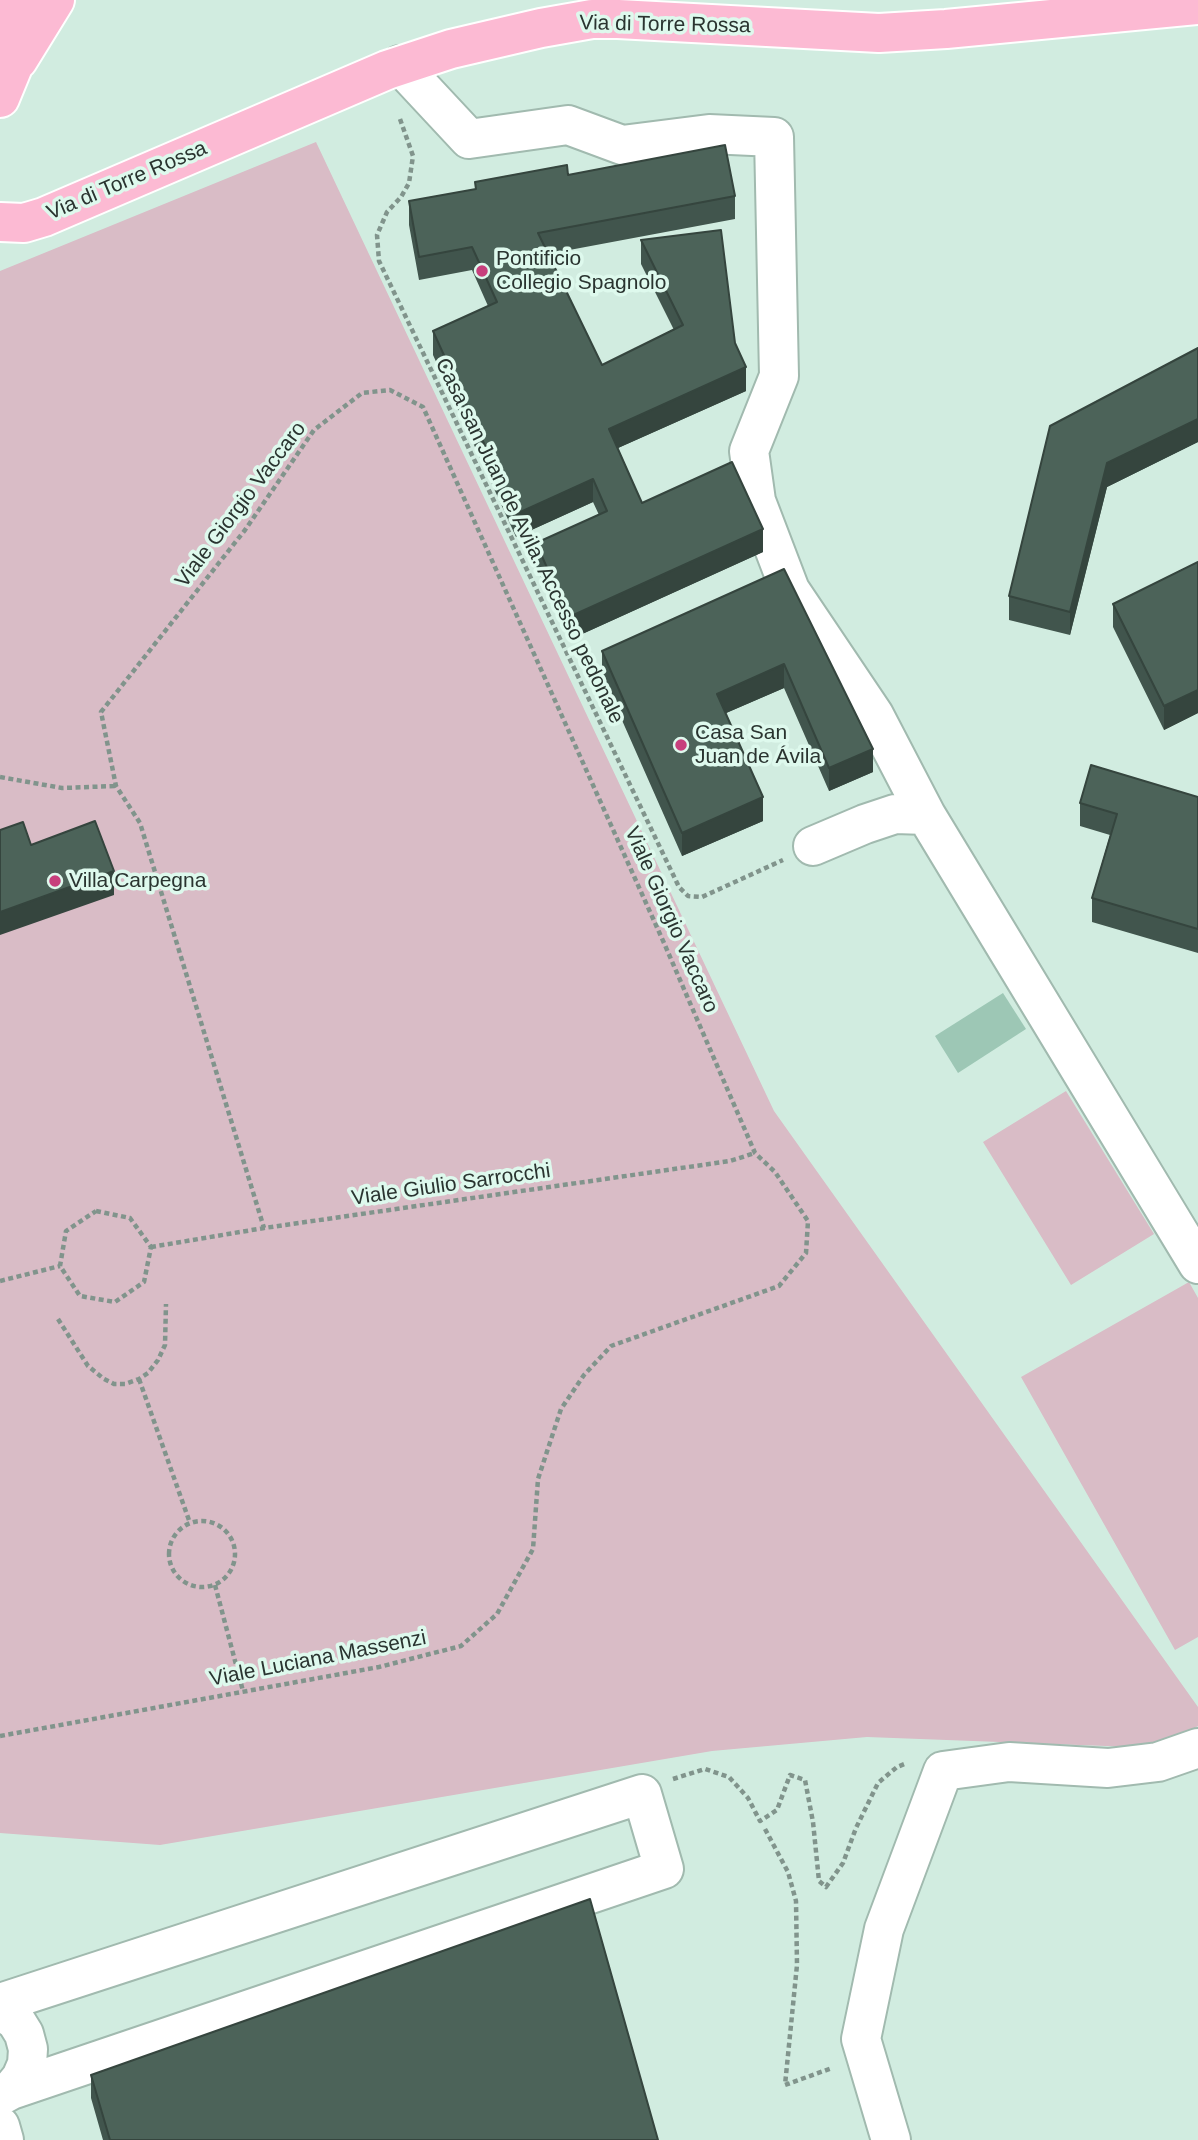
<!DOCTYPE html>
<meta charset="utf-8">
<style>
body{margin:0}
canvas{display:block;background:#d1ece0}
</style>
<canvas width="1198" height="2140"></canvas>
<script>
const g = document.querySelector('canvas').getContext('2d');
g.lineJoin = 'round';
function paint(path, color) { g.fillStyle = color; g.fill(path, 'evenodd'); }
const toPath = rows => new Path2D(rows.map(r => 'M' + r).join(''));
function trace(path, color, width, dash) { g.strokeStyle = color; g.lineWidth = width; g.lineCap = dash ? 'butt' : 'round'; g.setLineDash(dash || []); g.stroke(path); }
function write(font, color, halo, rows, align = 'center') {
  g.font = font + ' Helvetica,sans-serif'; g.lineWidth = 7; g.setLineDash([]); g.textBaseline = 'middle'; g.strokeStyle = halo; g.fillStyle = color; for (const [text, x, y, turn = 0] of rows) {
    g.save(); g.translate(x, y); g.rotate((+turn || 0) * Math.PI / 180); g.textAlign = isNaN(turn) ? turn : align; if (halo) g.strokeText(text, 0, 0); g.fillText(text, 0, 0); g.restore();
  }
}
const green = toPath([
 [316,142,774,1111,1198,1707,1198,1726,1159,1748,867,1737,712,1751,160,1845,0,1833,0,271],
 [1066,1091,1154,1234,1071,1285,983,1142],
 [1189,1282,1198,1298,1198,1637,1175,1650,1021,1377]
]);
const water = toPath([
 [1003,993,1026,1029,958,1073,935,1036]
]);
const path = toPath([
 [400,119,413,156,409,183,401,197,387,212,377,235,379,261,679,887,688,896,702,897,783,860],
 [0,777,62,788,116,786],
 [96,1211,130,1218,151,1247,144,1282,115,1302,80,1296,60,1266,66,1231,96,1211],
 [151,1247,264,1228,730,1161,755,1153],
 [0,1281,60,1266],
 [58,1319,88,1366,104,1379,114,1384,125,1384,139,1379,148,1373,158,1360,165,1345,166,1304],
 [139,1379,190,1523],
 '169 1554a33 33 0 1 1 66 0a33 33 0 1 1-66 0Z',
 [215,1585,243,1691],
 [0,1736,379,1667,461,1646,497,1614,533,1549,538,1479,561,1409,584,1375,611,1346,779,1286,806,1253,808,1221,775,1172,755,1153,664,943,423,407,390,390,362,393,314,430,245,530,101,712,116,786,140,823,264,1228],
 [673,1779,705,1769,729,1777,748,1798,760,1821,777,1810,790,1775,805,1780,813,1822,819,1881,826,1887,843,1863,856,1828,878,1783,897,1767,907,1763],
 [765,1829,788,1872,796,1901,797,1965,785,2085,832,2068]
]);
const minor = toPath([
 [400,65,469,139,568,125,622,145,709,134,774,137,779,376,749,451,756,501,790,590,874,715,926,815],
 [813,846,865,824,895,814,926,815,1198,1264],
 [0,2003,642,1794,664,1869,11,2090],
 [0,2010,16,2021,24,2034,28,2049,27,2064,21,2078,11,2090,0,2096],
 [0,2126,4,2140],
 [891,2140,861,2039,884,1929,943,1771,1009,1762,1108,1768,1158,1762,1198,1748]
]);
const major = toPath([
 [18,60,55,0],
 [0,98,14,64,19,45,18,0],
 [0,222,24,223,44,217,387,70,451,49,541,28,592,19,618,19,879,33,946,29,1198,5]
]);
const wall = toPath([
 [568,175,735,196,735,219,548,254,602,365,674,330,641,264,641,240,735,343,746,391,618,448,642,503,763,552,569,640,536,566,536,543,599,515,593,502,516,537,433,355,433,331,488,306,472,270,419,280,409,225,409,201,475,189,475,182],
 [1198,348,1198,442,1107,487,1070,635,1009,620,1009,596],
 [1198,562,1198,713,1164,730,1113,627,1113,604],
 [784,569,873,772,829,791,784,688,726,713,763,821,682,856,602,675,602,651],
 [1198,797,1198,953,1092,922,1092,898,1110,835,1080,826,1080,803],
 [91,2075,658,2140,103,2140,91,2098]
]);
const shadedWall = toPath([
 [746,367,746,391,609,452,609,429],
 [1198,419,1198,442,1107,487,1070,635,1070,612,1107,463],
 [593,479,593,502,516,537,516,514],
 [763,529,763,552,569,640,569,617],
 [784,664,784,688,717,717,717,694],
 [1198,690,1198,713,1164,730,1164,706],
 [873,749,873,772,829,791,829,768],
 [763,797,763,821,682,856,682,833],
 [114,871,114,895,0,935,0,912]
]);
const building = toPath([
 [725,145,735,196,538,233,602,365,683,325,641,240,721,230,735,343,746,367,609,429,642,503,732,462,763,529,569,617,536,543,607,511,593,479,516,514,433,331,497,302,472,247,419,257,409,201,476,189,475,182,567,165,568,175,725,145],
 [1198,348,1198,419,1107,463,1070,612,1009,596,1050,426,1198,348],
 [1198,562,1198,690,1164,706,1113,604,1198,562],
 [784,569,873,749,829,768,784,664,717,694,763,797,682,833,602,651,784,569],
 [1091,765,1198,797,1198,929,1092,898,1117,814,1080,803,1091,765],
 [95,821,114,871,0,912,0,830,23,822,31,845,95,821],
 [590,1899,658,2140,110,2140,91,2075,590,1899]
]);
const markers = [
 [482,271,7,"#c73f7c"],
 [681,745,7,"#c73f7c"],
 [55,881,7,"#c73f7c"]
];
const streetNames = [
 ["Via di Torre Rossa",665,25,1],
 ["Via di Torre Rossa",127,181,-23],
 ["Viale Giorgio Vaccaro",241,505,-53],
 ["Casa san Juan de Avila. Accesso pedonale",529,541,64],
 ["Viale Giorgio Vaccaro",671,920,66],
 ["Viale Giulio Sarrocchi",451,1185,-8],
 ["Viale Luciana Massenzi",318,1659,-11]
];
const poiNames = [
 ["Pontificio",496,259],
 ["Collegio Spagnolo",496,283],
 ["Casa San",695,733],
 ["Juan de Ávila",695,757],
 ["Villa Carpegna",69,881]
];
paint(green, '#d9bcc6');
paint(water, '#9dc7b5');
trace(minor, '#a1baaf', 42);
trace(major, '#fff', 42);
trace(path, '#81948c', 4.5, [5, 3.5]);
trace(minor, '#fff', 38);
trace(major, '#fcbad3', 38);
paint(wall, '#41554d');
paint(shadedWall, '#35453e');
paint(building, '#4c6359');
trace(building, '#35453e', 2);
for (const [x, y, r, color] of markers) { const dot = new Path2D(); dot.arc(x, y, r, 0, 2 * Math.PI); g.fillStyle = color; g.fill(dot); trace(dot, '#def9ed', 2.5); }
write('21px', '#2a3430', '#def9ed', streetNames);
write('21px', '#2a3430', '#def9ed', poiNames, 'left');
</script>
